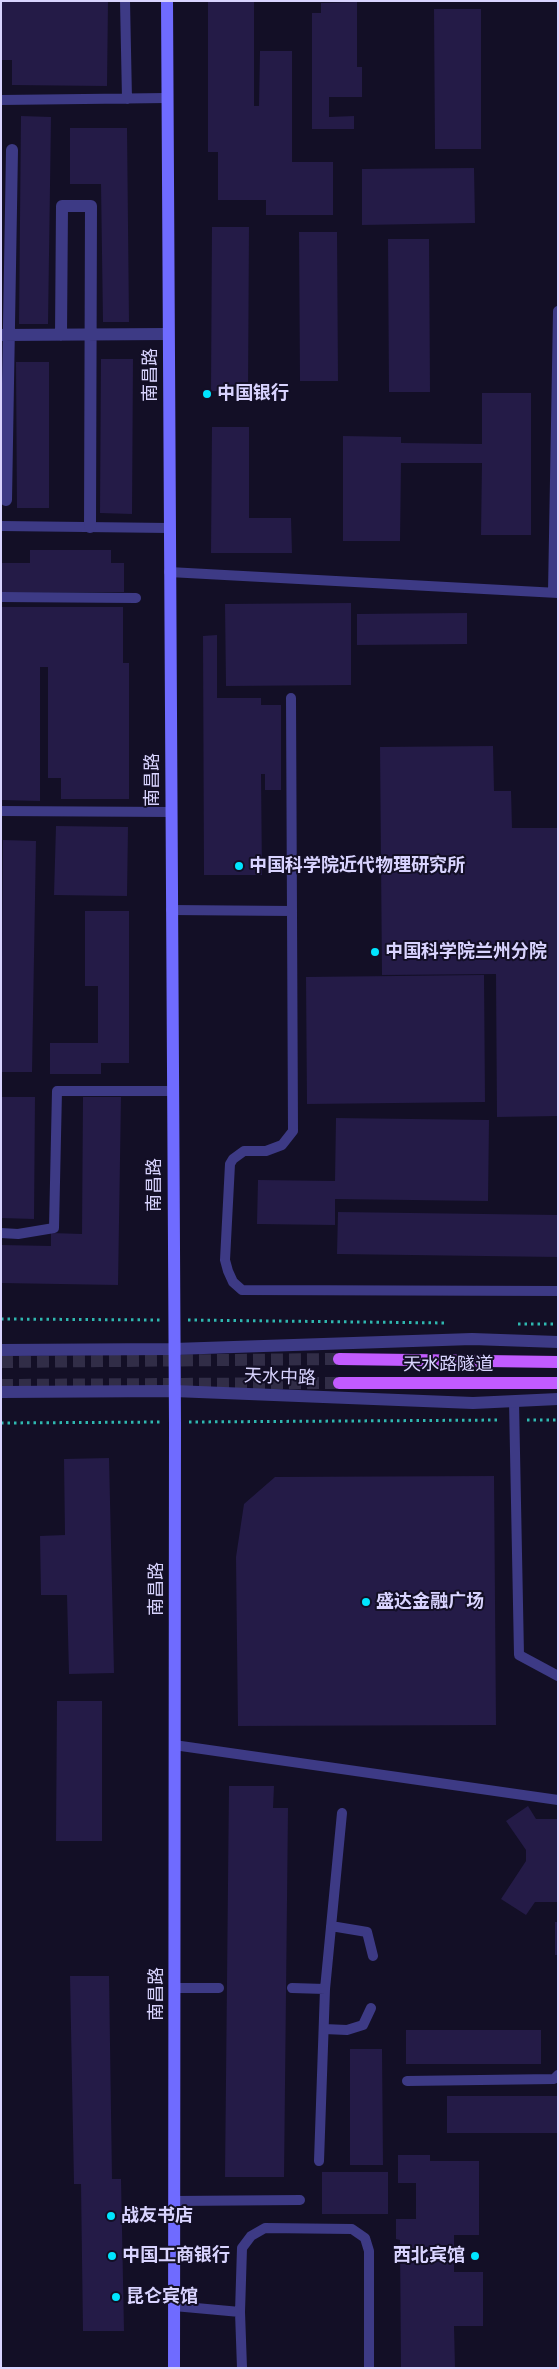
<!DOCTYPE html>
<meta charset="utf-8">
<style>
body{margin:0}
#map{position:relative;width:559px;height:2369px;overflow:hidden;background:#130f26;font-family:Roboto,sans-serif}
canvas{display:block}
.frame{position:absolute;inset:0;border:2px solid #d9d4ff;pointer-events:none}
</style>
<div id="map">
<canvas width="559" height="2369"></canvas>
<div class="frame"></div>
</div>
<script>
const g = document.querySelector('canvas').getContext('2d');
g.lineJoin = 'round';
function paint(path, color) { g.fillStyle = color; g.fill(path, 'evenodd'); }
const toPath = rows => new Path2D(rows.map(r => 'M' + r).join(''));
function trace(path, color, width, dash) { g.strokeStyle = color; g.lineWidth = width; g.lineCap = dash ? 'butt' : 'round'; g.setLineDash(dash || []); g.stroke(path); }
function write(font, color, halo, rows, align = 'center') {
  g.font = font + ' Roboto,"Noto Sans SC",sans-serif'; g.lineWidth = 4; g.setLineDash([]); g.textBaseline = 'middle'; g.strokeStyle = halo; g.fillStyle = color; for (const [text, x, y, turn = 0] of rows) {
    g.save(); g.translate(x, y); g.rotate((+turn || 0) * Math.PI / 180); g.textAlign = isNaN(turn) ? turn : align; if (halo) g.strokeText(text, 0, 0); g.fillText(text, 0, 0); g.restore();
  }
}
const building = toPath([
 [1,1,108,1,107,86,12,85,12,60,1,60],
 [208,1,254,1,254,106,259,106,260,51,292,51,292,162,333,162,333,215,266,215,266,200,218,200,218,152,208,152],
 [357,2,357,67,362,67,362,97,329,97,329,117,354,116,354,129,312,129,312,13,321,13,321,3],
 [434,9,481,9,481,149,435,149],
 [21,116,51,117,48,324,19,324],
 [70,128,127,128,129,322,103,322,101,184,70,184],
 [474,168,475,223,362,225,362,169],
 [212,227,249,227,248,392,211,391],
 [299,232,337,232,338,381,300,381],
 [388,239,429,239,430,392,389,392],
 [101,359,133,359,132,514,100,513],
 [16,362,49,362,49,508,17,508],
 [482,393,531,393,531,535,481,535,482,463,401,463,400,541,343,541,343,436,401,437,401,443,482,444],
 [212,427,249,427,249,518,291,518,292,553,211,553],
 [30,550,111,550,111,563,124,563,124,592,1,592,1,563,30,563],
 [351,603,351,685,226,686,225,604],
 [1,607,123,607,123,663,129,663,129,799,61,799,61,778,48,778,48,667,40,667,40,801,1,800],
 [467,613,467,644,357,645,357,614],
 [217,635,217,698,261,698,261,705,281,705,281,790,265,790,265,774,261,774,262,875,204,875,203,636],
 [493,746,494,791,511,791,512,828,558,828,558,1116,497,1117,496,974,382,975,380,747],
 [56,826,128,827,127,896,54,895],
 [3,840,36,841,32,1072,1,1072],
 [85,911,129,911,129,1063,101,1063,101,1074,50,1074,50,1043,98,1043,98,986,85,986],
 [484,975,485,1102,307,1104,306,977],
 [1,1097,35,1097,34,1219,1,1218],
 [83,1097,121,1097,118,1285,1,1283,1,1245,51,1246,51,1233,82,1234],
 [336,1118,489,1120,488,1201,335,1199,335,1225,257,1224,258,1180,335,1181],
 [338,1212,558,1215,558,1257,337,1254],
 [109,1458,114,1673,69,1674,67,1595,41,1595,40,1536,65,1535,64,1459],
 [494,1476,496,1725,238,1726,236,1557,244,1504,275,1477],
 [57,1701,102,1701,102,1841,56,1841],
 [229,1786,274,1786,273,1808,288,1808,284,2177,225,2177],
 [528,1806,536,1819,558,1819,558,1902,535,1902,526,1915,501,1899,526,1861,526,1850,506,1821],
 [555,1922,558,1922,558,1955,555,1955],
 [70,1976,109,1976,112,2179,121,2179,124,2331,83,2331,81,2184,74,2184],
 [406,2030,541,2030,541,2064,406,2064],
 [350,2049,382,2049,383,2165,350,2165],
 [447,2096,558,2096,558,2133,447,2133],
 [398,2155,430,2155,430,2161,479,2161,479,2235,454,2235,454,2272,483,2272,483,2326,454,2326,455,2368,401,2368,400,2240,396,2239,396,2219,416,2219,416,2183,398,2183],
 [322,2172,388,2172,388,2214,322,2214]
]);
const primaryTunnel = toPath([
 [1,1362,339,1359],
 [1,1385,339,1383]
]);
const path = toPath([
 [1,1319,160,1320],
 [188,1320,447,1323],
 [518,1324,558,1324],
 [527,1420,558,1420],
 [189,1422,501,1420],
 [1,1423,161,1422]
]);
const service = toPath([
 [125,1,127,99],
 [1,100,167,98],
 [1,526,169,528],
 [169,572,558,593],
 [553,592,558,311],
 [1,597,136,598],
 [291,698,293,1131,282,1145,266,1151,244,1151,233,1159,230,1164,225,1260,228,1271,233,1282,242,1290,558,1291],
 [1,811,171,812],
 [171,910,292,911],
 [1,1233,18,1234,54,1228,57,1091,172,1091],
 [514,1401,519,1655,558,1676],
 [174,1745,558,1800],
 [331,1926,367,1932,373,1956],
 [174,1988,219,1988],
 [292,1988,325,1989],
 [324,2029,347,2030,363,2025,371,2008],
 [407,2081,554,2079,558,2075],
 [319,2161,325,1989,342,1813],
 [174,2201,300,2200],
 [174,2306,240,2312],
 [242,2368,240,2312,242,2248,251,2236,265,2228,352,2229,365,2238,369,2251,369,2368]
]);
const minor = toPath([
 [1,335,168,334],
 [61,335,62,206,91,206,90,527],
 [6,500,12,150]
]);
const tertiary = toPath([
 [1,1350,174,1349,472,1339,558,1342],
 [1,1392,174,1391,473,1403,558,1399]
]);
const secondary = toPath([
 [167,1,175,1422,174,2368]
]);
const primary = toPath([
 [339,1359,558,1362],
 [339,1383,558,1383]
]);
const markers = [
 [207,394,5,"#00e5ff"],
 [239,866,5,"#00e5ff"],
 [375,952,5,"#00e5ff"],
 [366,1602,5,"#00e5ff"],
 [111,2216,5,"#00e5ff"],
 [112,2256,5,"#00e5ff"],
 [475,2256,5,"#00e5ff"],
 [116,2297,5,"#00e5ff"]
];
const streetNames = [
 ["南昌路",151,375,-90],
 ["南昌路",153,780,-90],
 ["南昌路",155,1185,-90],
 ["天水路隧道",448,1365],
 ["天水中路",280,1378,2],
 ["南昌路",157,1589,-90],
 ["南昌路",157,1994,-90]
];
const poiNames = [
 ["中国银行",217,394],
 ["中国科学院近代物理研究所",249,866],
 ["中国科学院兰州分院",385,952],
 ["盛达金融广场",376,1602],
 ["战友书店",121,2216],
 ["中国工商银行",122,2256],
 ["西北宾馆",465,2256,"right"],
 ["昆仑宾馆",126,2297]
];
paint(building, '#241b47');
trace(primaryTunnel, '#312d47', 12, [12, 6]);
trace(path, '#2fb8b0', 3, [2.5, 4]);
trace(service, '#3d3a85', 10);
trace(minor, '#3d3a85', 12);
trace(tertiary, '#3d3a85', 12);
trace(secondary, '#6f6bff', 12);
trace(primary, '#c25bff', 12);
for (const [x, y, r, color] of markers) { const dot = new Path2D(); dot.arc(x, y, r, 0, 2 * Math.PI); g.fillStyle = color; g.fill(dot); trace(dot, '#130f26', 2); }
write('18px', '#d9d4ff', '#130f26', streetNames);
write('bold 18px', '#d9d4ff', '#130f26', poiNames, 'left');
</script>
